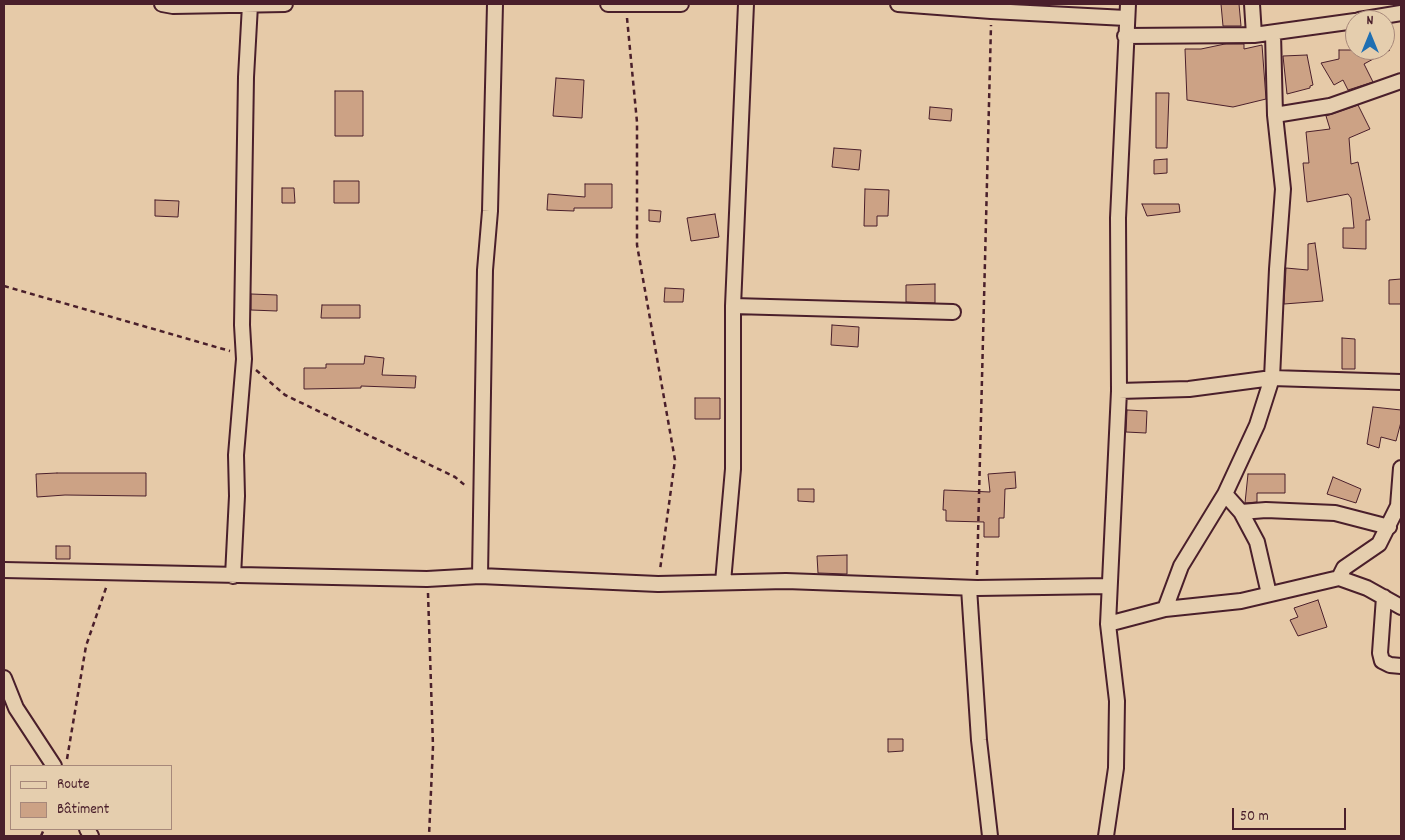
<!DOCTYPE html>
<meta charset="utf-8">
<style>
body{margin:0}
#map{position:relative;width:1405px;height:840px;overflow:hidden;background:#e6caa8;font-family:Dekko,sans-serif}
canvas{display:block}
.frame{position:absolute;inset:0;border:5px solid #4a1f2b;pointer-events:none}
.legend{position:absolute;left:10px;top:765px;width:162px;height:65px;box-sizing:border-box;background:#e5ceae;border:1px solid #a7887a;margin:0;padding:6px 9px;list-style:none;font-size:15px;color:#4a1f2b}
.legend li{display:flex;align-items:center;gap:10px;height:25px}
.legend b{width:25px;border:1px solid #a7887a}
.north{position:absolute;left:1345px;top:10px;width:50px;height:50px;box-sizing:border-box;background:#e5ceae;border:1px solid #a7887a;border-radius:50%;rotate:0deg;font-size:14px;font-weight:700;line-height:20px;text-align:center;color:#4a1f2b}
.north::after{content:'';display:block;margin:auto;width:18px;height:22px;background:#1f6fb2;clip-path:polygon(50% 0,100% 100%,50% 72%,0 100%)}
.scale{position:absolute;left:1232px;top:808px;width:114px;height:22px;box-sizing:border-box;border:2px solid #4a1f2b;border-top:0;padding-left:6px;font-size:15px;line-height:18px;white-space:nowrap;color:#4a1f2b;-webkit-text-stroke:4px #e5ceae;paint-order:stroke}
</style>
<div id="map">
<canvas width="1405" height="840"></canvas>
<div class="frame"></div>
<ul class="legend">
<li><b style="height:6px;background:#e5ceae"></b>Route</li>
<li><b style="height:14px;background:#cca285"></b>Bâtiment</li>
</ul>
<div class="north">N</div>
<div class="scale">50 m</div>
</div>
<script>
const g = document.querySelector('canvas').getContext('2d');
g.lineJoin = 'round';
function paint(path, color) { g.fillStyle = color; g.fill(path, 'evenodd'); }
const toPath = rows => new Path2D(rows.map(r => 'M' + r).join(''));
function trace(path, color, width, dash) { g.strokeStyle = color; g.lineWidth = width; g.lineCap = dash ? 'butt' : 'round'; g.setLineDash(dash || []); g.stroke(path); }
const building = toPath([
 [1221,4,1239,4,1241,26,1223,26,1221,4],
 [1225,44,1244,44,1244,49,1262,45,1266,99,1233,107,1187,100,1185,49,1201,49,1225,44],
 [1339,50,1390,50,1364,64,1373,82,1348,90,1343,80,1334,85,1321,63,1339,59,1339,50],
 [1307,55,1313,85,1310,86,1310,88,1287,94,1283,56,1307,55],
 [556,78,584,80,582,118,553,116,556,78],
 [335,91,363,91,363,136,335,136,335,91],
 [1156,93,1169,93,1167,148,1156,148,1156,93],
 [1358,105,1370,129,1349,138,1351,164,1358,162,1370,220,1366,220,1366,249,1343,248,1343,228,1354,228,1351,198,1348,194,1307,202,1303,163,1309,163,1306,132,1330,129,1326,116,1358,105],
 [930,107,952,109,951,121,929,119,930,107],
 [834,148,861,150,859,170,832,167,834,148],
 [1167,159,1167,173,1154,174,1154,160,1167,159],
 [334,181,359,181,359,203,334,203,334,181],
 [585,184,612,184,612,208,574,208,574,211,547,210,548,194,585,197,585,184],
 [282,188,294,188,295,203,282,203,282,188],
 [865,189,889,190,888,216,877,216,877,226,864,226,865,189],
 [155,200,179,201,178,217,155,216,155,200],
 [1142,204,1179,204,1180,212,1147,216,1142,204],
 [649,210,661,211,660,222,649,221,649,210],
 [715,214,719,237,691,241,687,218,715,214],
 [1315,243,1323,301,1284,304,1286,268,1308,270,1308,244,1315,243],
 [1401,279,1401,304,1389,304,1389,280,1401,279],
 [935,284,935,303,906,302,906,285,935,284],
 [665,288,684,289,683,302,664,302,665,288],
 [251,294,277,295,277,311,251,310,251,294],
 [322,305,360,305,360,318,321,318,322,305],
 [832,325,859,327,858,347,831,345,832,325],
 [1342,338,1355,339,1355,369,1342,369,1342,338],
 [365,356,384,358,382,375,416,376,415,388,361,386,361,388,304,389,304,368,326,368,326,364,364,364,365,356],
 [695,398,720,398,720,419,695,419,695,398],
 [1373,407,1401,410,1401,422,1396,441,1381,437,1379,448,1367,444,1373,407],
 [1127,410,1147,411,1146,433,1126,432,1127,410],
 [1015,472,1016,488,1005,489,1004,518,999,518,999,537,984,537,984,522,946,521,946,510,943,510,944,490,990,492,988,474,1015,472],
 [57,473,146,473,146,496,65,495,37,497,36,474,57,473],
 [1248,474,1285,474,1285,493,1257,493,1257,502,1245,503,1248,474],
 [1333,477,1361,489,1356,503,1327,494,1333,477],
 [798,489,814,489,814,502,798,501,798,489],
 [56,546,70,546,70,559,56,559,56,546],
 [847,555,847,574,818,573,817,556,847,555],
 [1318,600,1327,627,1298,636,1290,620,1298,617,1294,608,1318,600],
 [888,739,903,739,903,751,888,752,888,739]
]);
const path = toPath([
 [627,18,637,122,637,245,675,460,660,570],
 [4,286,230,351],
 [256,370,285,395,455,477,467,487],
 [977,575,991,25],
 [428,593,433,746,429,836],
 [67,759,86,646,107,585],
 [41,836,44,829]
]);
const minor = toPath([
 [162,4,173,6,285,4],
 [608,4,681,4],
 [898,4,991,11,1126,18],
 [1252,4,1254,35],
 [1359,20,1401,13],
 [1125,36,1254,35,1355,21],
 [1275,115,1330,106,1401,81],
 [733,306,953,312],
 [1119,391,1189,389,1272,378,1277,269,1283,189,1275,115,1273,33],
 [1225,494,1241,512,1257,542,1269,594],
 [1241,512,1266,510,1335,513,1389,527],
 [4,570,427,579,480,576,658,584,786,581,977,588,1109,586],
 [233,576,237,496,236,455,244,359,242,325,246,77,250,5],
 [480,576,485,270,490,211,495,4],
 [1339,578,1367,588,1401,607],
 [723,582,733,469,733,306,746,4],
 [969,588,979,740,990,836],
 [1384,597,1380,653,1382,661,1390,665,1401,666],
 [1165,609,1181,566,1225,494,1257,425,1272,378,1401,382],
 [1108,624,1165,609,1241,601,1339,578,1344,568,1379,544,1398,506,1401,468],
 [4,678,16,708,54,766],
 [87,829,91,836],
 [1106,836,1116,768,1117,701,1108,624,1119,391,1118,218,1128,4]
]);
paint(building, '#cca285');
trace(building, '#4a1f2b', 1);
trace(minor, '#4a1f2b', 18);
trace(path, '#4a1f2b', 2.5, [5, 4]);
trace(minor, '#e5ceae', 14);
</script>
